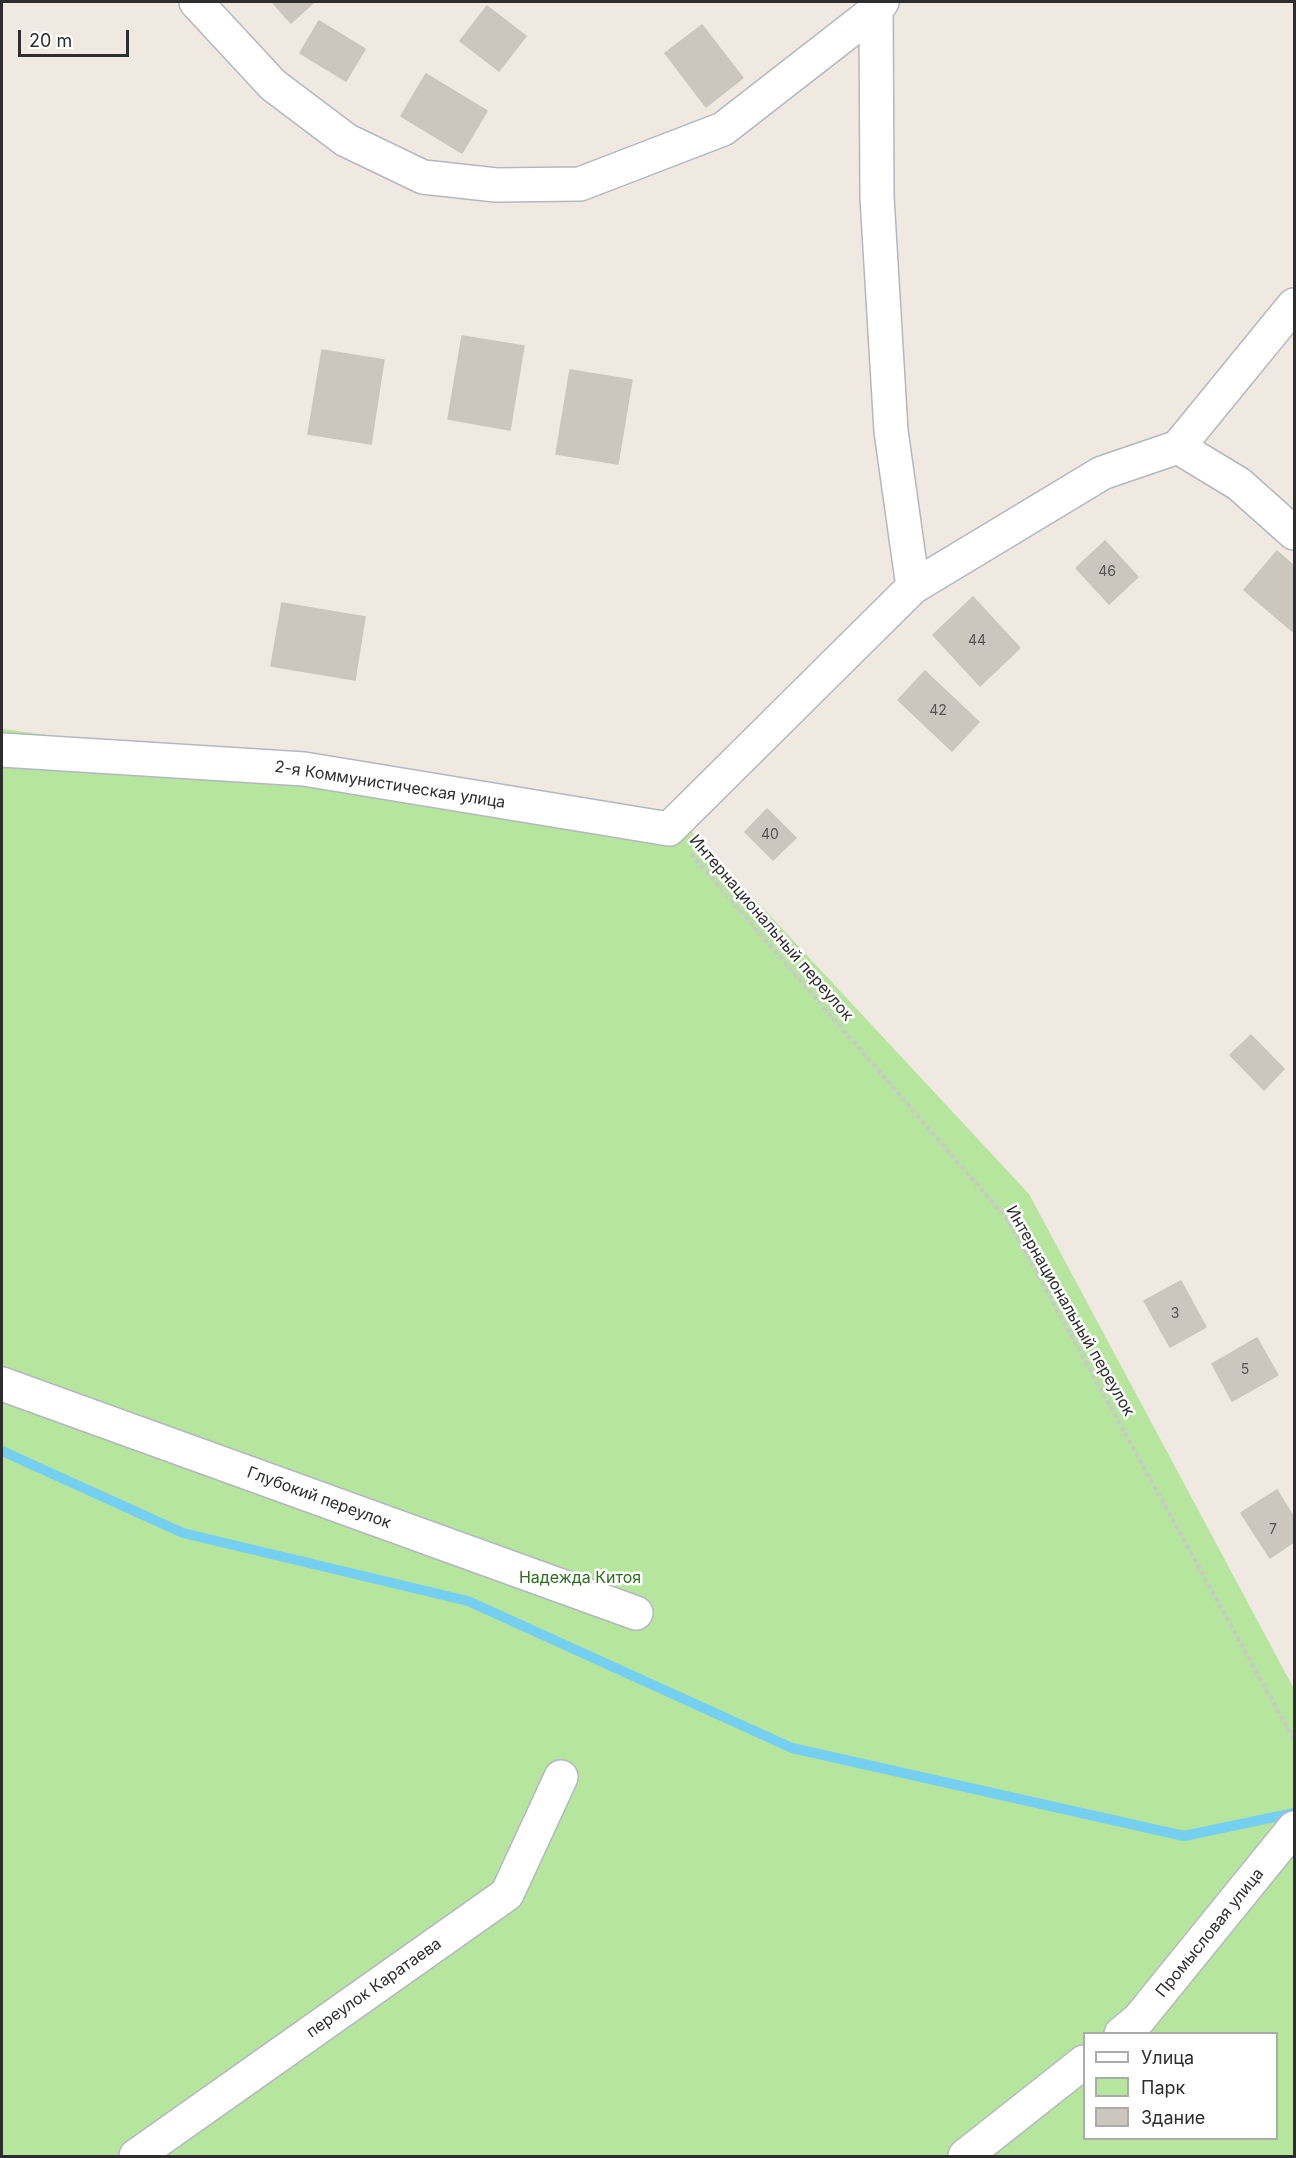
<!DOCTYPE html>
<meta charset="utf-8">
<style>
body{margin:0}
#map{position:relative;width:1296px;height:2158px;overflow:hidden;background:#efe9e1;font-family:Inter,sans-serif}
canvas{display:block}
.frame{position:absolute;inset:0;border:3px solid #2e2e2e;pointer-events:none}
.legend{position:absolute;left:1083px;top:2032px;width:195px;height:108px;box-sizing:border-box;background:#fff;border:2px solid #ababab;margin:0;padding:8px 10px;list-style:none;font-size:18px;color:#2e2e2e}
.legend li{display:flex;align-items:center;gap:12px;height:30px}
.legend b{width:30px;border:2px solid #ababab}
.scale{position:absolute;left:18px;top:30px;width:111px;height:27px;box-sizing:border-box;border:3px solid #2e2e2e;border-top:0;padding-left:8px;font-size:18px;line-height:21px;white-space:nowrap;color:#2e2e2e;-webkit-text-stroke:4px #fff;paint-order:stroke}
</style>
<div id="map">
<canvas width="1296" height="2158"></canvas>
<div class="frame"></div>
<ul class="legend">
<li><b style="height:8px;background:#fff"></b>Улица</li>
<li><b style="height:16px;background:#b6e59e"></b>Парк</li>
<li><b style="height:16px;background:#cbc7bf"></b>Здание</li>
</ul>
<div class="scale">20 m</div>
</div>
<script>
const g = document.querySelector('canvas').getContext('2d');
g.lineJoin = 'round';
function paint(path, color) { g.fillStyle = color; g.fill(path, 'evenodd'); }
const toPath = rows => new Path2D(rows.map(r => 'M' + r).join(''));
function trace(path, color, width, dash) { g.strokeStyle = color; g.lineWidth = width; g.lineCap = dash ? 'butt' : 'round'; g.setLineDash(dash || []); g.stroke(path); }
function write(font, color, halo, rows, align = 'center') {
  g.font = font + ' Inter,sans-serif'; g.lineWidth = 5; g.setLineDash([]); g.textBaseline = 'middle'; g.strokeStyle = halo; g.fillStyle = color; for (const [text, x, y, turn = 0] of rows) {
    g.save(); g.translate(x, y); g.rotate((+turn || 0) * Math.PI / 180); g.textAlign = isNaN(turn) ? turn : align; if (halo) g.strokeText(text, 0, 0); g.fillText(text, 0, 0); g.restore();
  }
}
const green = toPath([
 [2,729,680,819,1029,1194,1294,1689,1294,2156,2,2156],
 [1084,2034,1276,2034,1276,2138,1084,2138]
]);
const stream = toPath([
 [2,1451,183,1533,468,1601,792,1748,1184,1836,1294,1813]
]);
const building = toPath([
 [272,2,314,2,291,23,272,2],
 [487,6,526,36,499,71,460,41,487,6],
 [319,21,365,49,346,81,300,53,319,21],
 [702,25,743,78,706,107,665,53,702,25],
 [426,74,487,111,462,153,401,116,426,74],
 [462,336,524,346,510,430,448,419,462,336],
 [322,350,384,360,371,444,308,434,322,350],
 [570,370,632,380,618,464,556,454,570,370],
 [1105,541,1138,577,1109,604,1076,568,1105,541],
 [1277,551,1294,566,1294,628,1292,631,1244,590,1277,551],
 [973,597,1020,648,980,686,933,635,973,597],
 [282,603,365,617,355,680,271,666,282,603],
 [925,671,979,722,952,751,898,700,925,671],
 [767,809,796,838,773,860,745,832,767,809],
 [1251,1035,1284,1069,1264,1090,1230,1055,1251,1035],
 [1181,1281,1206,1327,1170,1347,1144,1301,1181,1281],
 [1257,1338,1278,1375,1232,1401,1212,1364,1257,1338],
 [1277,1490,1294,1518,1294,1542,1270,1558,1241,1513,1277,1490]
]);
const path = toPath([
 [691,854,1007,1219,1294,1740]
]);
const minor = toPath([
 [196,2,273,85,346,140,423,177,496,185,580,184,723,129,876,10],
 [882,2,876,10,877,197,891,431,913,587],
 [1178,447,1239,484,1294,533],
 [2,750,304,769,669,829,913,587,1102,473,1178,447,1294,305],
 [2,1384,636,1613],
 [1121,2034,1139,2019,1294,1828],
 [136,2156,507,1894,561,1777],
 [965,2156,1084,2062]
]);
const numberNames = [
 ["46",1107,572],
 ["44",977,641],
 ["42",938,711],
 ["40",770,835],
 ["3",1175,1314],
 ["5",1245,1370],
 ["7",1273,1530]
];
const streetNames = [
 ["2-я Коммунистическая улица",390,785,9],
 ["Интернациональный переулок",771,928,49],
 ["Интернациональный переулок",1070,1311,60],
 ["Глубокий переулок",319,1498,20],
 ["Промысловая улица",1210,1933,-51],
 ["переулок Каратаева",374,1988,-35]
];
const parkNames = [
 ["Надежда Китоя",580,1578]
];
paint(green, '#b6e59e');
trace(stream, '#75cff0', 10);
paint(building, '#cbc7bf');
trace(building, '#cbc5ba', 1.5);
trace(minor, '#b4b7c1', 36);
trace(path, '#c9c9c9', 4, [4.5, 3]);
trace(minor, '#fff', 33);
write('14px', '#555452', null, numberNames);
write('16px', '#2e2e2e', '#fff', streetNames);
write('16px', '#2c6e1b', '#fff', parkNames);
</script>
